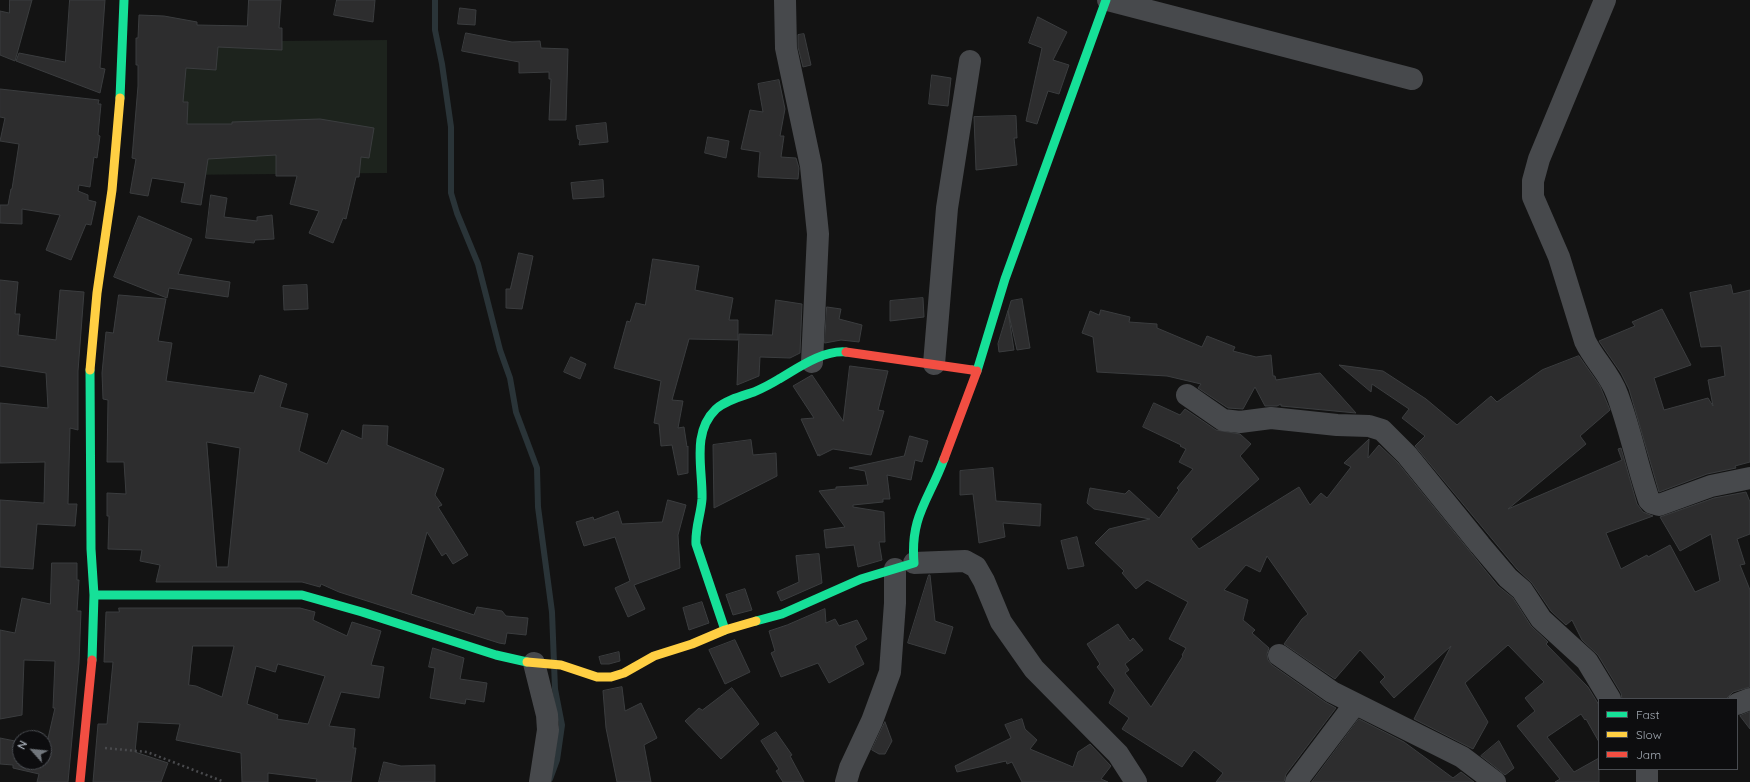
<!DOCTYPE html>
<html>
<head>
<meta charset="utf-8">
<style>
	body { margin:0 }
	#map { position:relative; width:1750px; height:782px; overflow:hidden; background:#131313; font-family:Quicksand,sans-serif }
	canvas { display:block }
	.legend { position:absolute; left:1598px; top:698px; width:140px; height:72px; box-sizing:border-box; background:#0d0d0f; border:1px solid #494c51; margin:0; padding:5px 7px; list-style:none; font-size:12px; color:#a4abb4 }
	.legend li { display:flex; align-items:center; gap:8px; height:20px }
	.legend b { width:20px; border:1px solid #494c51 }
	.north { position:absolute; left:12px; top:730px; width:40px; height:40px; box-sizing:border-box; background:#0d0d0f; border:1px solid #494c51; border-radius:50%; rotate:297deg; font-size:11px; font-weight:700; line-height:16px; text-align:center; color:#a4abb4 }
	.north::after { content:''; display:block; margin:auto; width:14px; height:18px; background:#71767c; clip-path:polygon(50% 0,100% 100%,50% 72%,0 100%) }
</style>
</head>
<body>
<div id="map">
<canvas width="1750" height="782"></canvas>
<ul class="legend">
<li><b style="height:5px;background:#16e098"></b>Fast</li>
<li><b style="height:5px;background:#ffcf43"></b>Slow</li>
<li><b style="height:5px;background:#f24e42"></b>Jam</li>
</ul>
<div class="north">N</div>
</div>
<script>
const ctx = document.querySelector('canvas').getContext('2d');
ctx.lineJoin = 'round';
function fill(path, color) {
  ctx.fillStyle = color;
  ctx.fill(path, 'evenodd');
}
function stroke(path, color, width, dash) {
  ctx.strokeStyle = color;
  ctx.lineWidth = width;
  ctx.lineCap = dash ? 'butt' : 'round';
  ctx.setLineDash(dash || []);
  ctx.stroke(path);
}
fill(new Path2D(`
	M387,40V173L174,175V42Z`), '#1d231d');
stroke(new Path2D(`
	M435,0V30L442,64L451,127V193L457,213L478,264L500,350L510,378L516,412L537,468L538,507L552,612L555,689L562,725L557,760L550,779`), '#2a3438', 6);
const building = new Path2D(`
	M10,0H32L15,61L0,55V11L9,13Z
	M70,0H105L100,68L105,69L100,93L16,61L19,53L65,62Z
	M249,0H281L279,28H282V50L218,47L216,70L186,68L183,102H188L187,124H232V122L320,119L374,128L369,158L361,157L359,177H356L346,219L343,218L333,243L309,233L319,211L290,204L297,176H276V155L208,159L201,205L181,202L185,183L152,178L148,196L130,193L136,159L132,158L138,86V65H136V38H138L139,15L164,16L197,22V25L247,26Z
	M337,0H375L373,22L334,15Z
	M460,8L476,10L475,25L458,24Z
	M1038,17L1067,32L1053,60L1069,65L1059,94L1048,91L1037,124L1026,121L1042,48L1029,43Z
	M466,33L512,42L540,41L541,48L568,49L566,120H549L551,79H549V72L519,73V62L462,51Z
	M804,34L811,65L803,67L798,47V35Z
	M932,75L951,78L948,106L929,104Z
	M779,80L785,109L780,136H784L781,157L796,158L799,168L798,179L758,177L760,152L741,149L750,110L763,112L758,84Z
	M0,89L99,100L98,104H101L98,135L100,136L97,158L94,157L90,187L79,185L78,191L88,195V200L96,202L91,225L86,224L71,260L46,250L60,215L22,209V224L0,223V205H8L11,189H12L19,144L0,141L5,118L0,117Z
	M1016,116L1017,138H1014L1017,165L976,170L974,117Z
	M606,123L608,142L579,145L580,140L578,139L576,126Z
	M708,137L729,141L726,158L705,153Z
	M603,180L604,197L573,199L571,183Z
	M211,195L227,198L224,217L257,221V217L272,215L274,239L255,240L254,243L206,238Z
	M139,216L192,239L178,274L230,282L228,297L169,288L167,298L114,277Z
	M519,253L533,256L522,309L506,308V289H510Z
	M653,259L699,266L695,290L733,298L729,320H738V340L689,339L672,400L683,401L678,428L684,427L687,447L688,446V473L678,475L672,445L661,446L659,424L654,423L661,381L614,368L627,321L630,322L636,303L645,305Z
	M0,280L18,282L15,314H20L18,335L56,340L60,290L84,292L78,371V430L70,428L68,504H77L75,526L37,524L33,569L0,567V500L44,503L45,462L0,463V403L48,408L46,373L0,366Z
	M307,285L308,309L284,310L283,286Z
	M1731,285L1733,294L1750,290V462L1735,466L1736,468L1707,474L1659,492L1629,389L1621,373L1599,341L1635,326L1632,322L1662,309L1691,365L1654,378L1664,410L1708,398L1713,406L1708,380L1725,376L1721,346L1701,347L1690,293Z
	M119,295L166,299L158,341L172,343L166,381L254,393L260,375L287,384L280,407L308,414L299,451L327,464L342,430L362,439L363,425L388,426L387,445L444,469L435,495L442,505L438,507L468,555L453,564L446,553L442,556L427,532L411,594L474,615L477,607L502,611L506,616L528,618L526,635L507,633L505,644L499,643L339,592L321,584L320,587L302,582H156L160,565L140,561L142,550L108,549L109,516H107V493L126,494L124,462H107L108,400L103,399L102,373L106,332L113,333ZM207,442L240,448L228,567H217Z
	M923,298L924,317L890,321V301Z
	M1022,299L1030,348L1017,350L1008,311L1011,301Z
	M776,300L802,304L800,353L790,358L760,357L759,376L737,385L739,334L772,335Z
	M827,307L841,309L839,319L862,325L859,342L841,340L825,343Z
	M1101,310L1130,317L1129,322L1157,324V328L1202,347L1207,336L1235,347L1233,351L1256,357L1271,355L1273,376H1275L1276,380L1320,373L1356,413L1281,406V404L1277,406H1265L1255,387L1243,409L1228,408L1198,388L1201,384L1167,376L1097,372L1093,337L1082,333L1090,311L1099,315Z
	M1008,311L1014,350L999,352L998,344Z
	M1579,356L1600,386L1610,410L1580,436L1586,444L1508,509L1622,460L1618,449L1621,448L1637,504L1643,512L1653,516L1606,533L1621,569L1647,555L1648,557L1670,545L1695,592L1720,581L1711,534L1680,551L1660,517L1714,498L1746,492L1750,502V534L1737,539L1745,564L1740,565L1750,590V687L1733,692L1726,699H1622L1621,693L1598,655L1582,640L1572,620L1566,625L1551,611L1532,583L1517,569L1415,446L1425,436L1402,418L1409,409L1372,384L1371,392L1339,365L1383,371L1426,399L1457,425L1491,396L1497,402L1542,370Z
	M571,357L586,364L580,379L564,372Z
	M850,366L888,371L878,410L884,411L871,455L833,449L819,456V454L818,456L801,419L814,418L793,386L812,375L843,421Z
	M1154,403L1180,415L1185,409L1216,430L1240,434L1251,444L1240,456L1259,479L1191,539L1199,549L1299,487L1310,505L1321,493L1327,498L1351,467L1344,463L1369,439L1368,458L1379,445L1398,463L1498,586L1513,598L1531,626L1548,642L1546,644L1588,687L1599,705V742L1586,719L1585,720L1581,714L1547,737L1574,772L1599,758V782H1555L1560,779L1517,726L1535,711L1525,698L1544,682L1508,645L1465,683L1488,722L1473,749L1414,719L1451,646L1394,698L1380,682L1385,677L1360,650L1335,679L1284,644L1302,619L1308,614L1267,556L1260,572L1246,565L1224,590L1248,600L1243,620L1255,630L1252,633L1269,648L1267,654L1268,660L1272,665L1325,702L1336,708L1286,774L1284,782H1216L1223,773L1194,750L1182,767L1122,729L1129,718L1109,703L1115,690L1097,667L1100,664L1087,644L1118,624L1130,641L1133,638L1143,650L1125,664L1129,670L1125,673L1151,707L1183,656L1182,655L1186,648L1169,639L1188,602L1147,580L1136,589L1122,573L1124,571L1095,543L1109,529L1150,519L1094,509L1087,503L1090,488L1125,494L1129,490L1159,518L1179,490L1177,488L1193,469L1179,462L1186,449L1180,446L1181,445L1143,427Z
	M910,436L928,441L922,462L915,460L911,480L887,475L890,499H883V502L853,505V507L884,512L885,542H879L882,560L858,567L854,545L826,548L824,530L845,527L819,491L836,489V487L868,485L865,471L849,468L904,456Z
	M751,440L753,455L776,453L777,476L714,508L713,445Z
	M993,468L996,501L1041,504L1040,526L1003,523L1005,537L979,543L973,494L960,495V471Z
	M668,500L686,505L678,535L680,568L634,585L645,609L628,617L615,588L630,581L615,537L584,546L576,522L593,517L594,520L618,511L622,524L662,522Z
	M1077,537L1084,566L1068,569L1061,541Z
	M819,554L822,583L781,601L777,592L799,582L796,556Z
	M52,563H77V580H79L77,611H81L79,663L68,782H37L39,774L13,768V765L0,764V738L20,742V762H44V747H46L55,708H53L55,661L24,660L22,715L0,719V630L15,633L22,598L50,604Z
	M929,575H930L935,621L953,627L945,654L908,643Z
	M745,589L752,610L733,615L726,595Z
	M702,602L709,623L689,630L683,608Z
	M119,608H300L315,612L313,620L347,636L352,622L381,631L371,665L384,667L379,698L341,692L329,726L355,729L353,748H356L351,782H316L317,779L268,773V782H242L241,753L176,740L180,724L138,722L135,752L168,763L161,782H93L98,724H107L113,662H104L106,612H119ZM193,646H234L222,697L196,686L189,685ZM278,664L325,676L308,724L277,719L278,715L247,704L256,666L275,672Z
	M825,609L826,623L835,619L839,626L857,620L867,639L855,646L864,664L829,683L818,663L781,677L771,653L775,651L769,631L787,625Z
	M735,640L750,672L725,684L709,650Z
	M433,648L464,658L460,679L487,683L484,702L466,699L465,704L430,698L435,668L429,667Z
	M619,652L620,661L609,664H601L599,657Z
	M622,687L625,711L641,703L657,738L644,745L651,782H617L606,728L603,691Z
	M732,688L759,724L721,759L685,721L699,708L702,710Z
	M1750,712V729L1740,716Z
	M1022,719L1025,729L1037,740L1030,749L1073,767L1078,752L1090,744L1111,766L1101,779L1108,782H1022L1012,762L1007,764L1006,761L957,772L955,766L1011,738L1005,725Z
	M1359,719L1404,742L1453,778L1461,772L1474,782H1312Z
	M885,722L892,741L885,754H879L872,750Z
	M776,732L792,755L790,756L804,782H783L776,771L779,769L761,741Z
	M1499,741L1514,768L1505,775L1481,756Z
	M384,762L401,766L435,765V782H379Z`);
fill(building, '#2d2d2e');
stroke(building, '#3b3d3f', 1);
stroke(new Path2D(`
	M105,748L147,752L222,781`), '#494a4d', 2.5, [2, 3]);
stroke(new Path2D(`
	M785,0L786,48L811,166L818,234L812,362
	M1108,0L1412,79
	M1605,0L1539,159L1533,181V197L1559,257L1585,341C1594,360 1610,374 1617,394C1630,428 1637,465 1649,500L1652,503L1659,505L1711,486L1750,478
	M934,364L947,208L970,61
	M1187,395L1223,420L1240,422L1271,418L1337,425L1369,426L1382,430L1407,455L1480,545L1508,578L1522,590L1541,619L1587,661L1610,699
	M914,563L965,561L976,567L984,581L1001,622L1034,669L1118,754L1136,782
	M1279,655L1332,692L1462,757L1495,782
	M534,663L547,715L548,730L540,782
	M1737,704L1750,699
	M846,782L850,768L872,721L890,672L895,603V569
	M1296,782L1355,704
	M1647,782V769`), '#47494c', 22);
stroke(new Path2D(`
	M120,98L124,0
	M90,370L91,549L94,595L92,660
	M972,370L977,371L1005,279L1106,0
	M94,595H302L362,612L496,655L527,662
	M756,621L782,614L861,579L914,563C910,516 929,500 944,459
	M725,630L696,544C695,528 701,514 702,499C703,469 691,433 716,409C726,400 742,396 754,392C763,388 771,384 779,379C798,368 823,350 846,352`), '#16e098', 9);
stroke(new Path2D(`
	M90,370L97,293L112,190L120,98
	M527,662L561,665L597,677H611L624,673L654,656L692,644L725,630L756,621`), '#ffcf43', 9);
stroke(new Path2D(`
	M846,352L972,370
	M944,459L977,371
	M80,782L92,660`), '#f24e42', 9);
</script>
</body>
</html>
